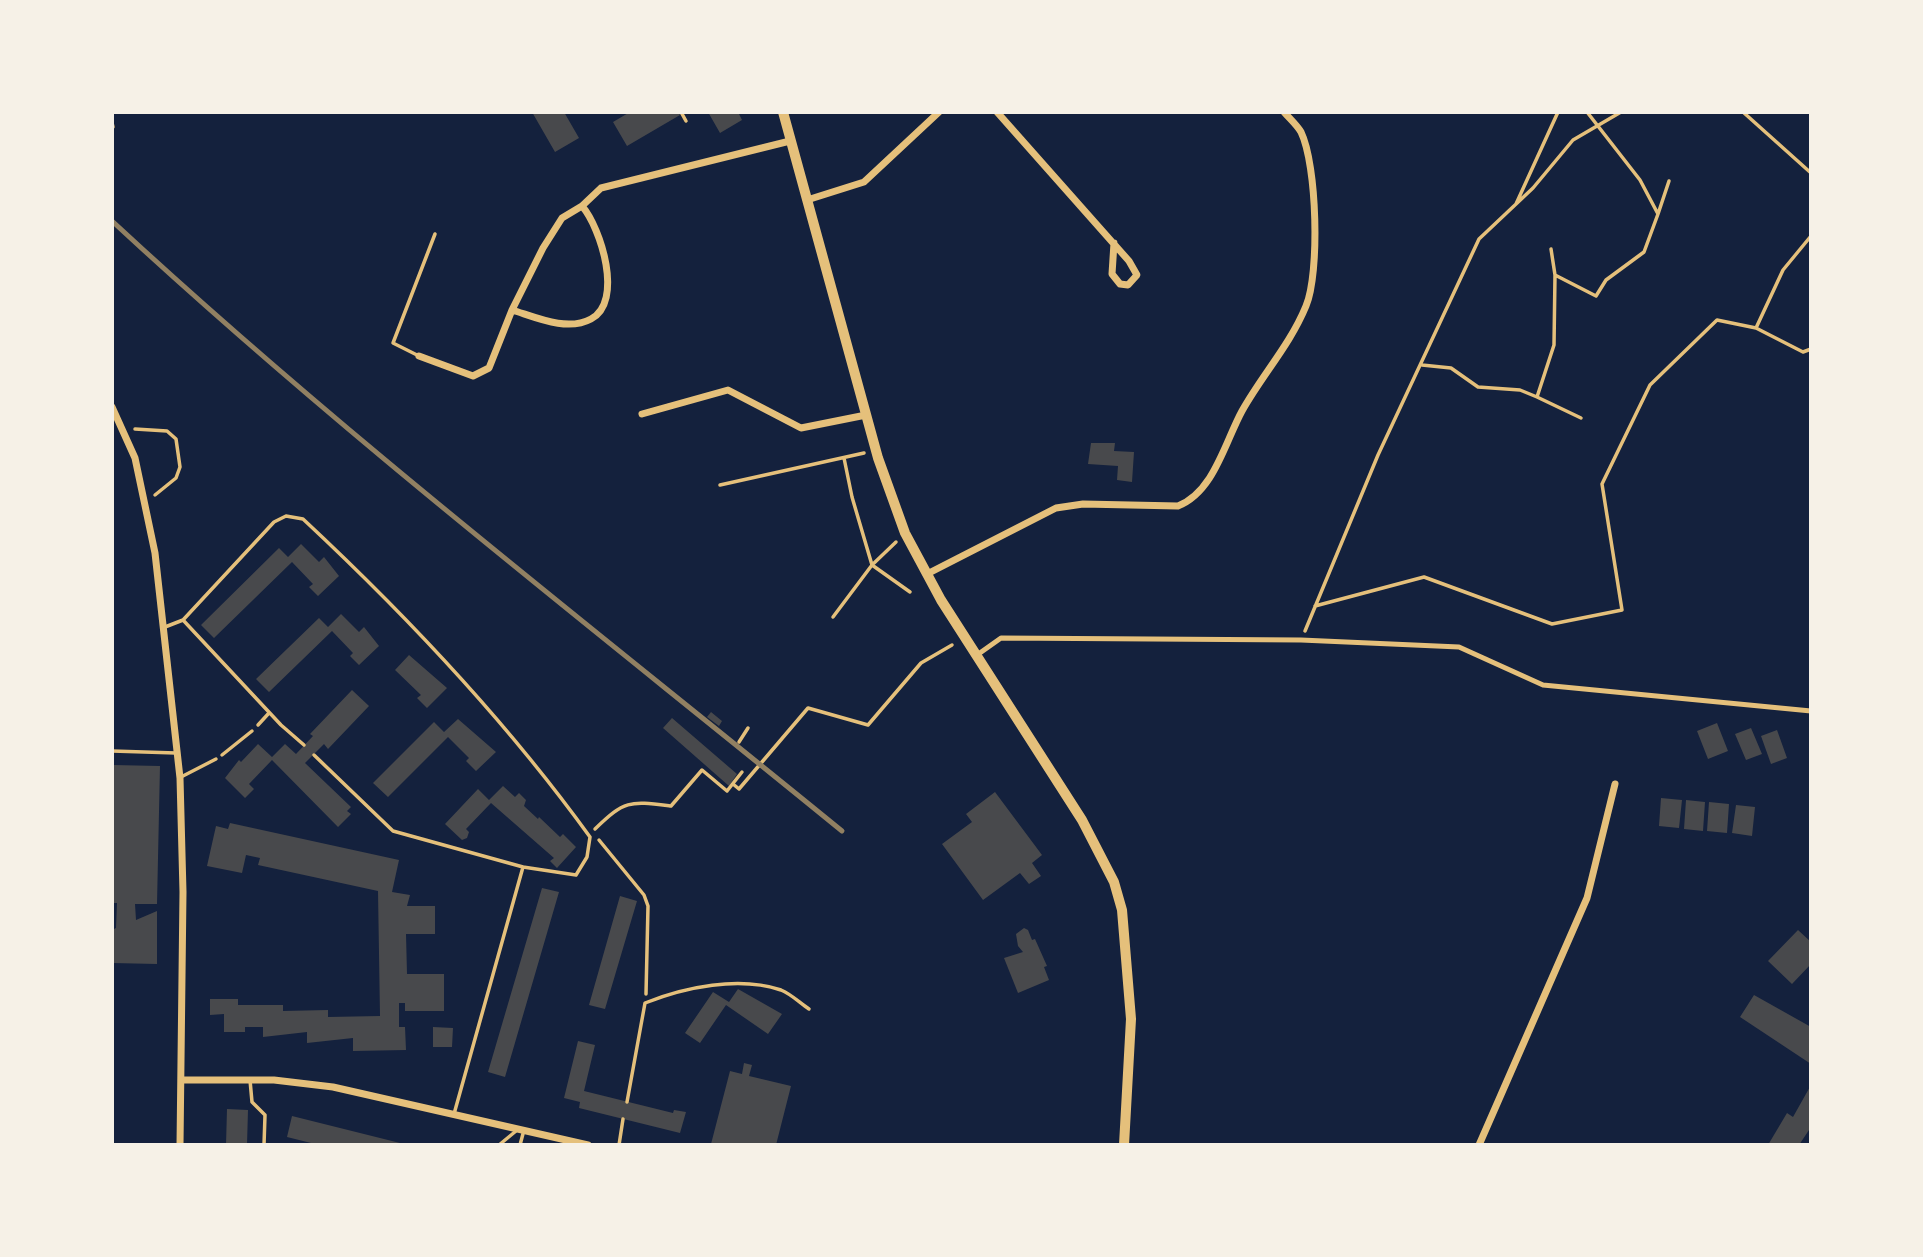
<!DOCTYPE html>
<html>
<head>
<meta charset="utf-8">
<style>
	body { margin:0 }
	#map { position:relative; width:1923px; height:1257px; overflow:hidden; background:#14213d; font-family:"Work Sans",sans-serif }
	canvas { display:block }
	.frame { position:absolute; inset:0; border:114px solid #f6f1e7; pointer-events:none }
</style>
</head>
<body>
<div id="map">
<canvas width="1923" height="1257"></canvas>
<div class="frame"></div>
</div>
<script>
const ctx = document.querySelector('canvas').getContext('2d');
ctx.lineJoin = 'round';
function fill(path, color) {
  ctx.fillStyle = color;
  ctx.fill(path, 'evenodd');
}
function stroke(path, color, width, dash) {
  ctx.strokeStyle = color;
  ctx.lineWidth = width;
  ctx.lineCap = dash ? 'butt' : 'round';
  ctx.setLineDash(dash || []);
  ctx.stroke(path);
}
fill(new Path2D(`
	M532,112H564L579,138L555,152Z
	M630,112H678L680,115L627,146L613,122Z
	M708,112H738L742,120L720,133Z
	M1091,443H1115L1114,451L1134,452L1132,482L1117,480L1118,466L1088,464Z
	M301,544L319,562L324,557L339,576L318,596L309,587L313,584L292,562L214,638L201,625L279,548L288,557Z
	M341,614L359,632L364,627L379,646L359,665L350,656L353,653L332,631L269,692L256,679L319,618L328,627Z
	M409,655L447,688L427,708L417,698L421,695L395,670Z
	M352,690L369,706L328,749L324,744L305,763L351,807L347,811L351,814L338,827L272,760L249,784L254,789L245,798L225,778L239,760L241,762L258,744L272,757L285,744L296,754L313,736L310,734Z
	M711,712L722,721L719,726L707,717Z
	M672,718L737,774L729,786L663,728Z
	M458,719L496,752L476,771L466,761L469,758L448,737L388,797L373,783L434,722L444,732Z
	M1717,723L1728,751L1708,759L1697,731Z
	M1751,728L1762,754L1746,760L1735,734Z
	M1777,730L1787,758L1771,764L1761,736Z
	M113,765L160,766L157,904H135L136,920L157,911V964L112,963V930L116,928L117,903H112Z
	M503,786L515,797L519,793L526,800L524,806L538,819L539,817L560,837L563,834L576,847L557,868L550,861L554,858L491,803L466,829L469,832L467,838L462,840L445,824L478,789L489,800Z
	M995,792L1042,855L1032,863L1041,876L1029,884L1020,873L983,900L942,844L972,822L966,814Z
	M1661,798L1682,800L1679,828L1659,826Z
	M1686,800L1705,802L1703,831L1684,829Z
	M1709,802L1729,804L1727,833L1707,831Z
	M1736,805L1755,807L1752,836L1732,833Z
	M230,823L399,860L392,892L410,895L407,906H435V934H406L407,974H444V1011H405V1003H399V1027H405L406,1050L353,1051V1038L307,1043V1032L263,1037V1027H245V1032H224V1014L210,1015V999H238V1005H283V1011L328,1010V1017L380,1016L378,891L258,865L260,858L246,855L242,873L207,866L216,826L228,829Z
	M542,888L559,892L505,1077L488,1072Z
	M620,896L637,901L605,1009L589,1005Z
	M1024,928L1028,930L1032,940L1035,939L1047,966L1044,967L1049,980L1018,993L1004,958L1023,952L1018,946L1016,934Z
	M1798,930L1811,942V964L1792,984L1768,961Z
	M738,989L782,1014L768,1034L726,1005L700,1043L685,1033L713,992L729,1002Z
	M1754,995L1811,1027V1064L1740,1017Z
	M433,1027L453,1028L452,1047H433Z
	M578,1041L595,1045L584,1091L673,1113L674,1110L686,1112L680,1133L579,1108L580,1102L564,1098Z
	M744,1063L752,1065L749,1076L791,1086L776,1145L711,1144L730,1071L742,1074Z
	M1811,1085V1127L1799,1145H1768L1787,1113L1793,1117Z
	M227,1109L248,1110L247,1145H226Z
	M292,1116L404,1144V1145H319L287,1137Z`), '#48494c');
stroke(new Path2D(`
	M681,112L686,121
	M1743,112L1811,173
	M112,123L113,127
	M1516,204L1558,112
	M1658,214L1669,181
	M1551,249L1555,275
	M1756,328L1783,270L1811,236
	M1422,365L1451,368L1478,387L1520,390L1537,397
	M1581,418L1537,397L1554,345L1555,275L1596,296L1606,280L1644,252L1658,214L1640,180L1587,112
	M135,429L167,431L176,439L180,467L176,478L155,495
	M844,458L852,497L872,565L910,592
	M720,485L864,453
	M1315,606L1424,577L1552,624L1622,610L1602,484L1650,385L1717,320L1756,328L1803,352L1811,349
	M833,617L872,565L896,542
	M1305,631L1378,455L1479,239L1533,188L1573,140L1621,112
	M739,742L748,728
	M222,755L252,731
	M733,784L739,789L808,708L868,725L921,663L952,645
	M595,829C625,800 629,801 671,806L702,770L727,791L742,772
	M599,840L644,895L648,906L646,994`), '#e5c07b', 3.5);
stroke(new Path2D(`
	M417,355L393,343L435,234
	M183,620L281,725L304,745
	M165,627L183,620L274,522L286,516L303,519C407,616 507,722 590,837L587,857L576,875L523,867L393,831L314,755
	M258,725L269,713
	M112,751L176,753
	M181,777L216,759
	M250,1080L252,1102L265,1115L264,1145
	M627,1102L645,1003C685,987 739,976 781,990C791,994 800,1003 809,1009
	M454,1114L523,867
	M499,1145L516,1131
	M520,1145L524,1130
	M619,1145L623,1119`), '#e5c07b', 3.5);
stroke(new Path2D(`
	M977,655L1001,638L1301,640L1459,647L1543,685L1811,711`), '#e5c07b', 5);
stroke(new Path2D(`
	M997,112L1129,261L1137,275L1128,285L1120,284L1112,274L1114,243
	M807,200L864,182L939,112
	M512,310C535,317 567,332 591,319C624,302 601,228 582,206
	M419,356L473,376L489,368L512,310L543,248L562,218L582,206L601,188L790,141
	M112,407L135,458L155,553L180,778L183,892L180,1145
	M642,414L728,390L801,428L866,415
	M927,574L1056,508L1083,504L1178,506C1214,492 1225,442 1242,411C1262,375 1290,345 1306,306C1320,273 1317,165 1301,132C1297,125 1289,118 1284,112
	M182,1080H274L333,1087L588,1145
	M1479,1145L1587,898L1615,784`), '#e5c07b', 7);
stroke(new Path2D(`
	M783,112L878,458L905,533L941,600L1082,820L1114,882L1122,910L1131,1019L1124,1145`), '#e5c07b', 10);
stroke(new Path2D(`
	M112,221C345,437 597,631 842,831`), '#918062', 5);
</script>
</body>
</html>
